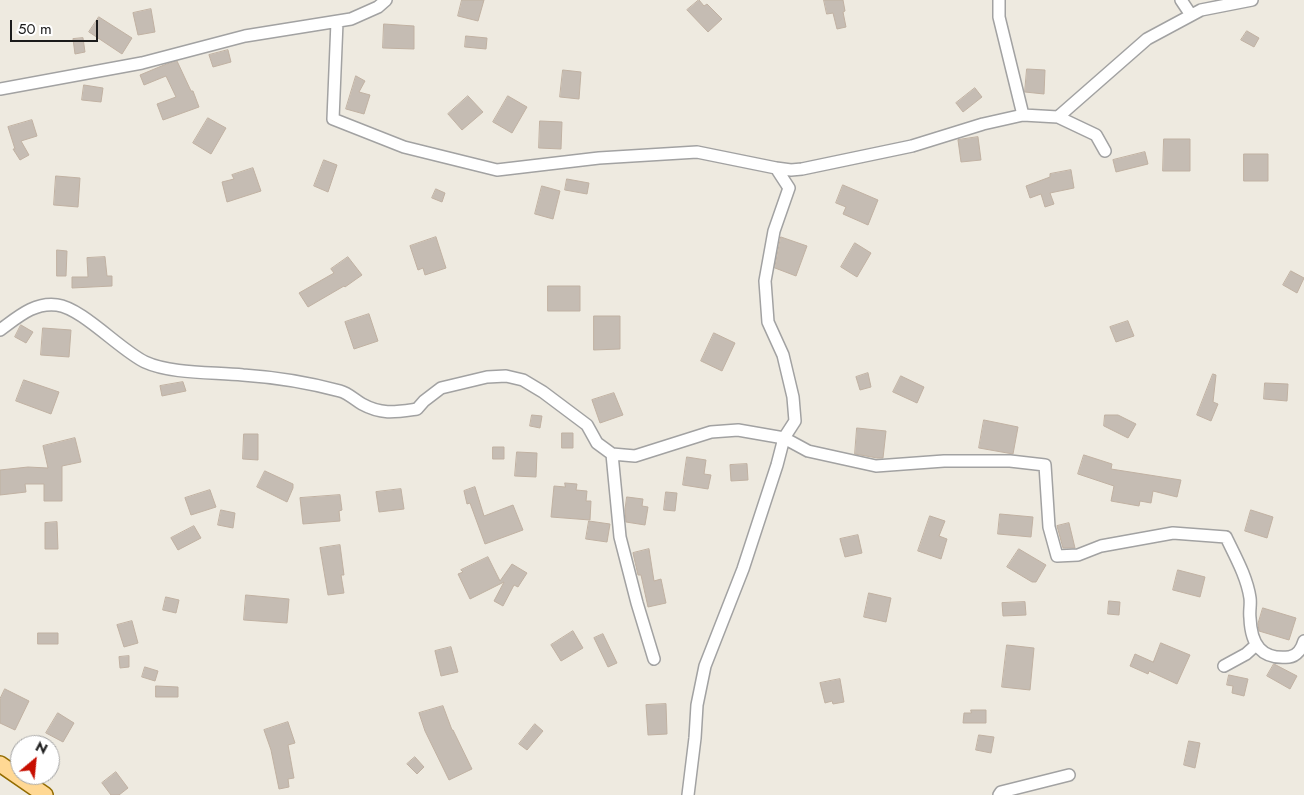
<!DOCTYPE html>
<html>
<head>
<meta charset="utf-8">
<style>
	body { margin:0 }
	#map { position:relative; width:1304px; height:795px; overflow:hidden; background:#eeeae0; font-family:Jost,sans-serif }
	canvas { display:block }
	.north { position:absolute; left:10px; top:735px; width:50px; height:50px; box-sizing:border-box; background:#fff; border:1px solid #a4a4a4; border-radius:50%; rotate:28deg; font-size:14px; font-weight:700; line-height:20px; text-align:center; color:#1b1b1b }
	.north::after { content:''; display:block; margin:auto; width:18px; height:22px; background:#c70e00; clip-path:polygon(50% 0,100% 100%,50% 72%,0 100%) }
	.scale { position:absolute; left:10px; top:20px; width:88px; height:22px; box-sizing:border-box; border:2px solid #1b1b1b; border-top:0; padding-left:6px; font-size:15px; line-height:18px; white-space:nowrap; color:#1b1b1b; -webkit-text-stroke:4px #fff; paint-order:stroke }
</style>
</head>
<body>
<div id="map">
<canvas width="1304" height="795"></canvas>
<div class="north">N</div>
<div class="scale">50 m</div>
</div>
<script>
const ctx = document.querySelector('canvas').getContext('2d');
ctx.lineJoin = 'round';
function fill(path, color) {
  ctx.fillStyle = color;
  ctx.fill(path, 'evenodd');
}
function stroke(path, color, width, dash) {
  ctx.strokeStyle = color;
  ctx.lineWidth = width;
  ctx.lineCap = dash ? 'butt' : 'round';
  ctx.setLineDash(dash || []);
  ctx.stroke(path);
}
const building = new Path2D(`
	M462,0H484L478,21L458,16Z
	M699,0L704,6L707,4L722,19L708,32L687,10Z
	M824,0H843L845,11L843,12L846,27L837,29L833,13L827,14Z
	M151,9L155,32L138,35L133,13Z
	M99,17L132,38L122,54L89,32Z
	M384,24L414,26V49L383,48Z
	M1247,31L1259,38L1254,47L1241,40Z
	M466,36L487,38L486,49L465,47Z
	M83,38L85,52L75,54L73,39Z
	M228,50L231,62L213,67L209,55Z
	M177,61L191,91H193L199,107L163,120L157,104L176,97L166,76L144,85L140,75L164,65Z
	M1027,69L1045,70L1044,94L1025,92Z
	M563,70L581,72L579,99L560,97Z
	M356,76L365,81L359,92L370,95L364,114L346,109Z
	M84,85L103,88L101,102L82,100Z
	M975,88L982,97L963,112L956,103Z
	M468,96L483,112L462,130L448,114Z
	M508,96L527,107L512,133L493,122Z
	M208,118L226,128L211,154L193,143Z
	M32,120L37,136L21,141L29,155L20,160L13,149H15L8,127Z
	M540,121L562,122L561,149L539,148Z
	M978,137L981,160L961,162L958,140Z
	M1164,139H1190V171H1163Z
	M1145,152L1148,164L1116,172L1113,160Z
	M1244,154H1268V181H1244Z
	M324,160L337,165L328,192L314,186Z
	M253,168L261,191L227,202L222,182L234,179L232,175Z
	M1071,170L1074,188L1050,193L1054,204L1045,207L1041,194L1030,198L1026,186L1050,177V174Z
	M56,176L80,178L78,207L54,205Z
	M567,179L589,183L587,194L565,190Z
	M843,185L878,200L868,225L843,214L846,207L836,203Z
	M542,186L560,191L553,219L535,214Z
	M436,189L445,193L442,202L432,198Z
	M436,237L446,268L425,275L423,268L418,270L410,246Z
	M781,237L807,246L796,276L775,268Z
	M855,243L871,253L857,277L841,267Z
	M57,250L67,251L66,276H57Z
	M105,257L107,276H112V286L72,288V277H88L87,258Z
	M348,257L362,275L345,287L344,286L308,307L299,293L334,273L331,269Z
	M1291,271L1304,278L1297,293L1283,285Z
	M548,286H580V311H548Z
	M369,314L378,341L354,349L345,322Z
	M594,316H620V349L594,350Z
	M1128,321L1134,336L1116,342L1110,327Z
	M21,325L33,332L26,343L15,337Z
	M43,328L71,330L69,357L41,355Z
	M714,333L735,343L722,371L701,361Z
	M868,373L871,387L860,390L856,377Z
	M1213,374L1216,375L1213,402L1218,404L1211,421L1197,415Z
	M901,376L924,387L917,403L893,392Z
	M24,380L59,392L51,414L16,401Z
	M183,382L186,391L162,396L160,386Z
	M1265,383L1288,384L1287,401L1264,399Z
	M614,393L623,415L600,423L592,400Z
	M532,415L542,416L540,428L530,426Z
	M1105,415H1118L1136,424L1128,438L1104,426Z
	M984,420L1018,427L1013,454L979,448Z
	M857,428L886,431L883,458H877L855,454Z
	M562,433H573V448H562Z
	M244,434H258V460L243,459Z
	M75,438L81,462L62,466V501H44V484H25L26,492L0,495V470L28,467L48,468L43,446Z
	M493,447H504V459H493Z
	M517,452L537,453L536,477L515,476Z
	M1084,455L1112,464L1111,469L1181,480L1177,497L1153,491L1151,503L1140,501L1139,506L1111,501L1114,486L1078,474Z
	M687,457L706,460L704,474L711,475L708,489L683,485Z
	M747,464L748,480L731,481L730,465Z
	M265,471L293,484V488L287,502L257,487Z
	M565,483L577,484L576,490L587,491L586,501H591L590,520L551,517L554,486L565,487Z
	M475,487L484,516L513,505L523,530L485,544L470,503L467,504L464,491Z
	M401,489L404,509L379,512L376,492Z
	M210,490L216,507L191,515L185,498Z
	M666,492L677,493L675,511L664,510Z
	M340,495L342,510L339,511L340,521L303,524L300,498Z
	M627,497L643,499L642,506L648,507L645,525L626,522L625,510Z
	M221,510L235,513L233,528L218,525Z
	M1251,510L1273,517L1267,538L1245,531Z
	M1000,514L1033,517L1031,537L998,534Z
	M930,516L945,521L939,536L947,539L941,559L918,551Z
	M589,521L610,524L607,542L586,539Z
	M57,522L58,549H45V523Z
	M1069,523L1075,548H1063L1057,526Z
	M194,526L201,538L178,550L171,538Z
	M858,535L862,553L845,557L840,539Z
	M340,545L344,575H341L344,593L328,595L320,548Z
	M649,549L654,581L661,579L666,603L648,607L641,575H638L633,553Z
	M1019,549L1046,565L1036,582H1032L1007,567Z
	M488,557L500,581L512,564L527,573L518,587L514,585L503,606L494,601L504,582L470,599L458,574L463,572L461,570Z
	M1178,570L1205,577L1200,597L1173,590Z
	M869,593L891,598L886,622L864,617Z
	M246,595L289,599L287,623L244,620Z
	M166,597L179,600L176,613L163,610Z
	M1109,601L1120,602L1119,615L1108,614Z
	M1025,602L1026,615L1003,616L1002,603Z
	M1263,608L1296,618L1289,640L1259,631L1258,624Z
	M132,621L138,643L124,647L117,625Z
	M573,631L583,648L561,661L551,645Z
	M38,633H58V644H38Z
	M603,634L617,663L608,667L594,638Z
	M1161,643L1190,655L1177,684L1149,671L1148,674L1130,666L1135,654L1153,662Z
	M1007,645L1034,648L1030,690L1002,687Z
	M451,647L458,672L441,676L435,651Z
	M129,656V667L120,668L119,657Z
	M1274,664L1297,676L1290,689L1267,676Z
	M145,667L158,671L155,681L142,677Z
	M1229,675L1248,679L1244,696L1232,693L1233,686L1227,685Z
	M840,679L844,702L833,704L832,701L825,703L820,683Z
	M156,686L178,687V697H156Z
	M5,689L29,701L15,730L0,723V699Z
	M666,704L667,734L648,735L646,705Z
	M443,706L452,730H453L472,769L449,780L425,731L419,713Z
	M971,710H986V723H963L964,713H971Z
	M58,713L74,723L63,742L46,733Z
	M288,722L295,743L288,745L294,778L288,779L289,787L279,789L271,750L264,730Z
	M535,724L543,731L527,750L519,744Z
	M979,735L994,737L991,753L976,750Z
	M1189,741L1200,743L1195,768L1184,765Z
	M415,757L424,767L417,774L407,764Z
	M116,772L128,788L119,795H111L102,783Z`);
fill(building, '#c5bcb3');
stroke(building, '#c0b1a2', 1);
const minor = new Path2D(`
	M999,0V17L1023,115
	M1181,0L1191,15
	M337,22L333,119L404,147L497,170L599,158L697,152L776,168
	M0,89L142,63L245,36L351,19L378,7L386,0
	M1058,117L1147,39L1201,10L1252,0
	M0,330C18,317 34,302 57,305C82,308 120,350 145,362C171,374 214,372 243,375C273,377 310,383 340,391C348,393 355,400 362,404C382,415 396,412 417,409L424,401L441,388L487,377L506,376L523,380L543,392L587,425L597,443L612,454L635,456L711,432L738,430L784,438L808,451L876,466L944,461H1010L1045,465L1049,527L1057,556L1078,555L1101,546L1173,533L1226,537C1235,556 1247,577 1250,598C1251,605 1249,611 1250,618C1251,644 1261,660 1289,657C1297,656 1302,648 1304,641
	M612,454L620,537L637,603L654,659
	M1224,666L1246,654L1256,645
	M688,795L695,738L697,705L705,666L743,569L777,465L784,438L795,421L793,397L783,355L768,322L765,281L774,231L789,188L776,168L791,170L802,169L912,146L983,124L1023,115L1058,117L1096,135L1105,151
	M999,795L1001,792L1069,775`);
const major = new Path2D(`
	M0,764L45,795`);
stroke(minor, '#a2a2a2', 14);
stroke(major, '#936c00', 18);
stroke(minor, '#fff', 11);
stroke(major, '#ffd894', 15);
</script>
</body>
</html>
